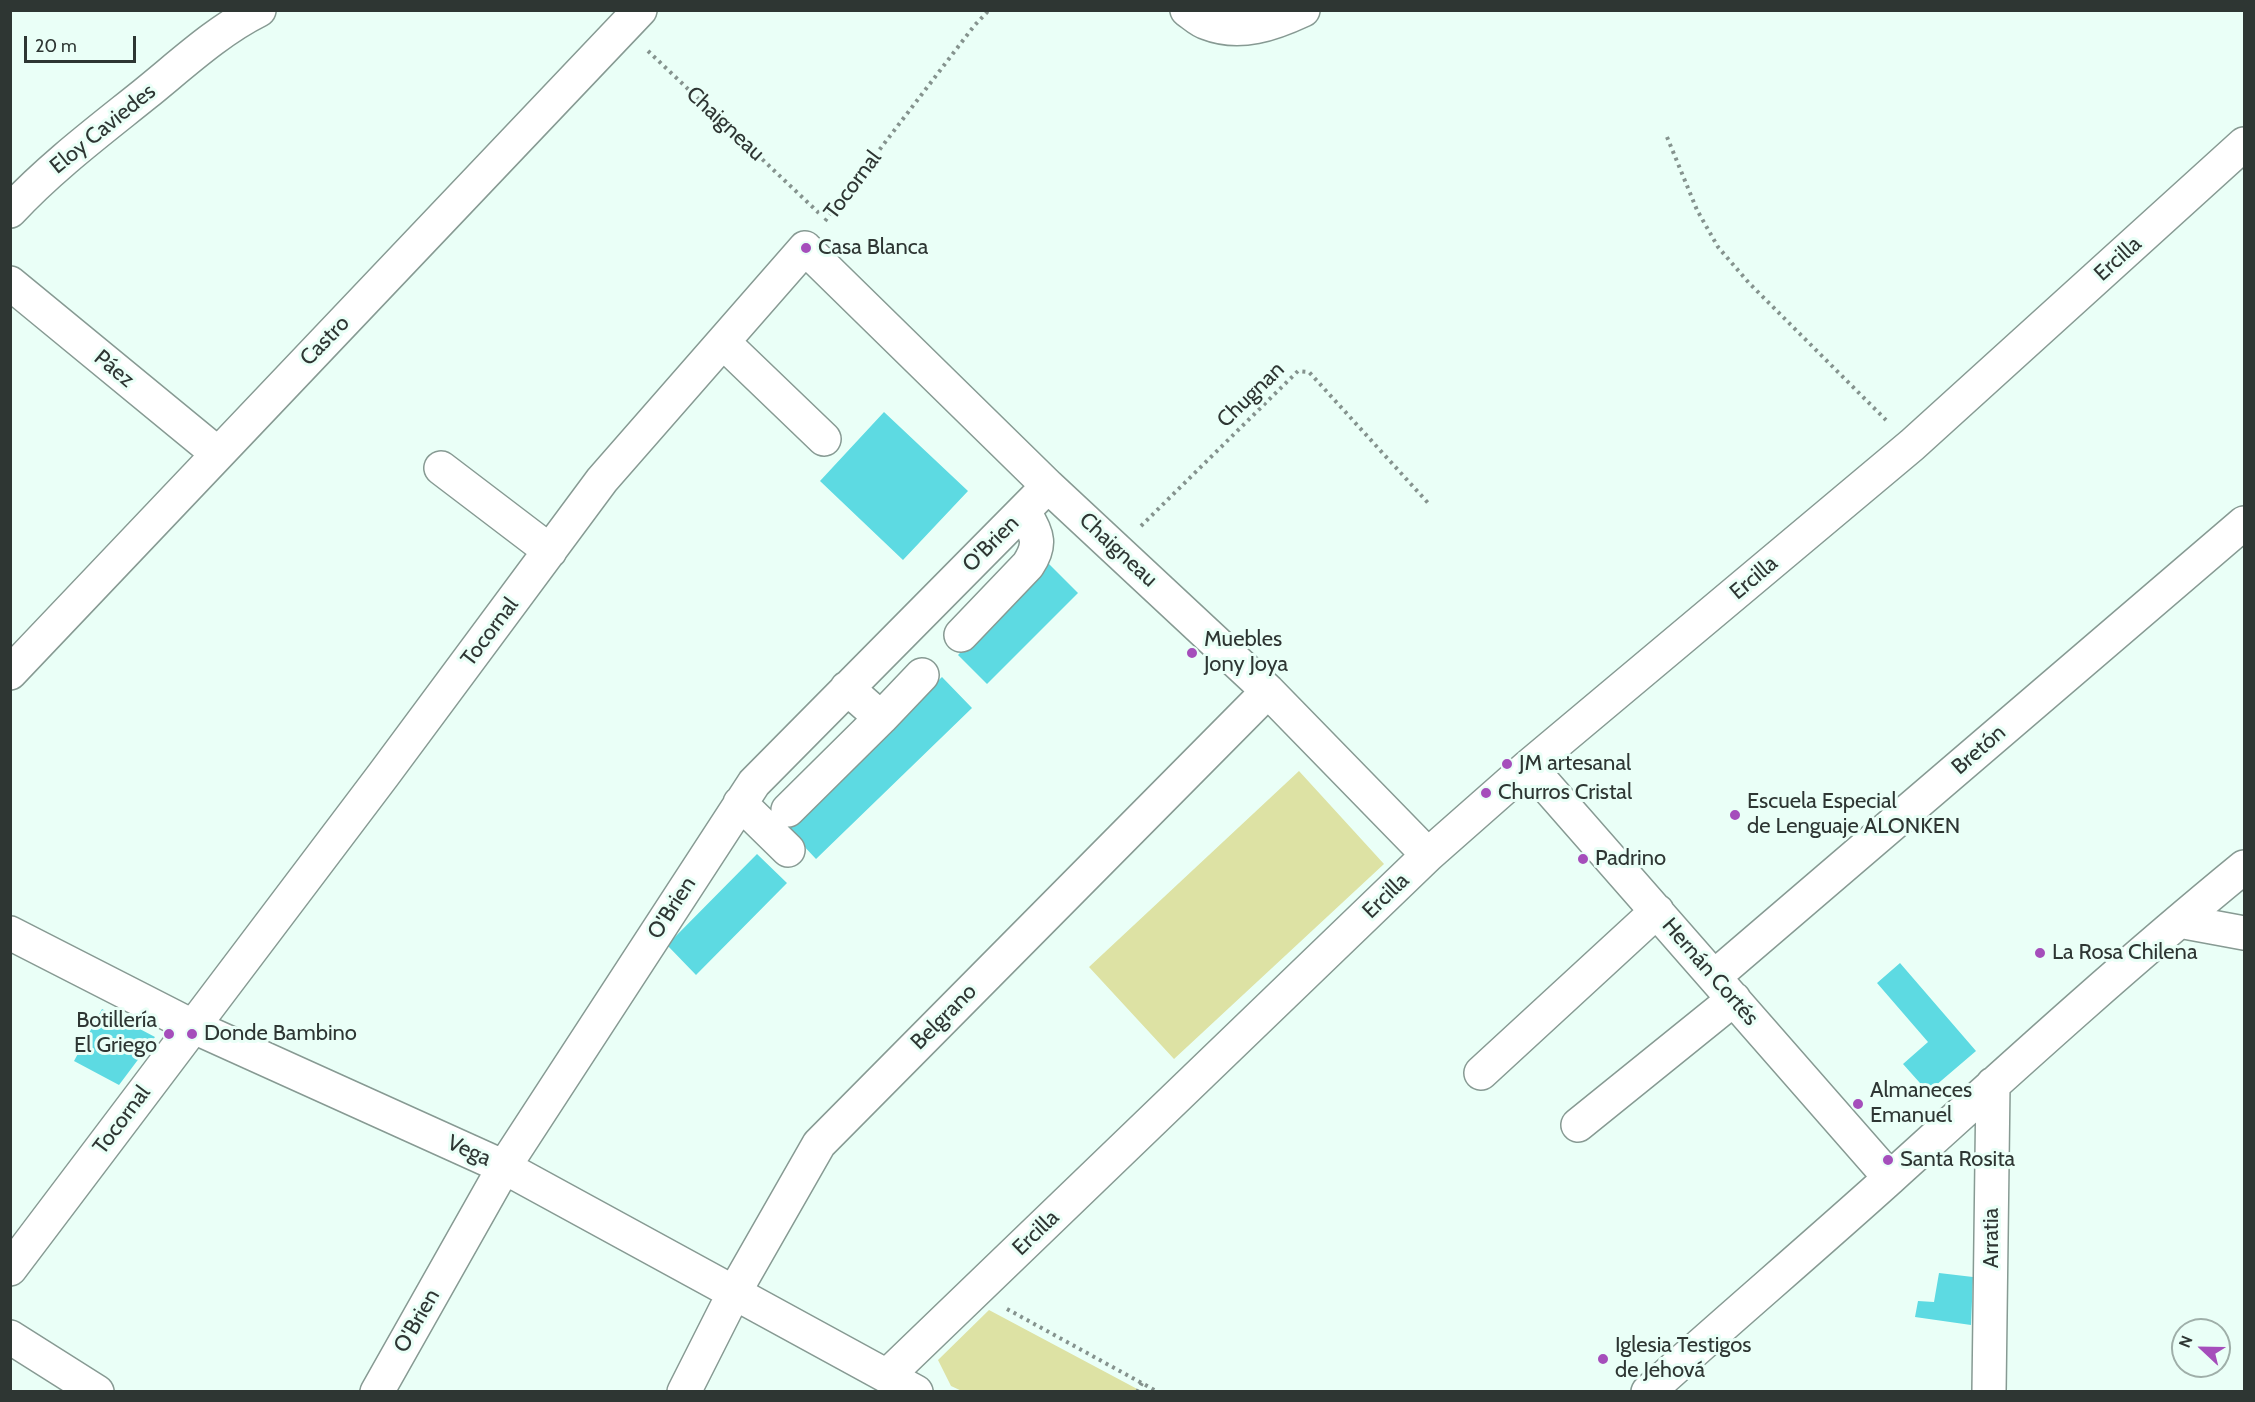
<!DOCTYPE html>
<html>
<head>
<meta charset="utf-8">
<style>
	body { margin:0 }
	#map { position:relative; width:2255px; height:1402px; overflow:hidden; background:#eafff7; font-family:Cabin,sans-serif }
	canvas { display:block }
	.frame { position:absolute; inset:0; border:12px solid #2e3633; pointer-events:none }
	.north { position:absolute; left:2171px; top:1318px; width:60px; height:60px; box-sizing:border-box; background:#eafff7; border:2px solid #9fafa9; border-radius:50%; rotate:292deg; font-size:16px; font-weight:700; line-height:24px; text-align:center; color:#2e3633 }
	.north::after { content:''; display:block; margin:auto; width:21px; height:27px; background:#a54ebb; clip-path:polygon(50% 0,100% 100%,50% 72%,0 100%) }
	.scale { position:absolute; left:24px; top:36px; width:112px; height:27px; box-sizing:border-box; border:3px solid #2e3633; border-top:0; padding-left:8px; font-size:18px; line-height:21px; white-space:nowrap; color:#2e3633; -webkit-text-stroke:4px #eafff7; paint-order:stroke }
</style>
</head>
<body>
<div id="map">
<canvas width="2255" height="1402"></canvas>
<div class="frame"></div>
<div class="north">N</div>
<div class="scale">20 m</div>
</div>
<script>
const ctx = document.querySelector('canvas').getContext('2d');
ctx.lineJoin = 'round';
function fill(path, color) {
  ctx.fillStyle = color;
  ctx.fill(path, 'evenodd');
}
function stroke(path, color, width, dash) {
  ctx.strokeStyle = color;
  ctx.lineWidth = width;
  ctx.lineCap = dash ? 'butt' : 'round';
  ctx.setLineDash(dash || []);
  ctx.stroke(path);
}
function label(font, color, halo, rows, align = 'center') {
  ctx.font = font + ' Cabin,sans-serif';
  ctx.lineWidth = 6;
  ctx.setLineDash([]);
  ctx.textBaseline = 'middle';
  ctx.strokeStyle = halo;
  ctx.fillStyle = color;
  for (const [text, x, y, turn = 0] of rows) {
    ctx.save();
    ctx.translate(x, y);
    ctx.rotate((+turn || 0) * Math.PI / 180);
    ctx.textAlign = isNaN(turn) ? turn : align;
    if (halo) ctx.strokeText(text, 0, 0);
    ctx.fillText(text, 0, 0);
    ctx.restore();
  }
}
fill(new Path2D(`
	M1299,771L1384,864L1174,1059L1089,967Z
	M989,1310L1141,1391L964,1392L951,1386L938,1360Z`), '#dde2a4');
fill(new Path2D(`
	M884,412L968,491L903,560L820,481Z
	M1048,563L1078,593L987,684L958,655Z
	M942,677L972,708L816,859L785,826Z
	M757,854L787,883L696,975L667,945Z
	M1900,963L1976,1051L1928,1092L1903,1064L1928,1042L1877,983Z
	M102,1009L155,1037L119,1085L74,1061Z
	M1939,1273L1973,1277L1971,1325L1915,1317L1918,1301L1934,1302Z`), '#5ddae2');
const minor = new Path2D(`
	M1187,10C1194,15 1200,21 1207,23C1240,36 1273,24 1303,10
	M10,211C51,167 99,131 145,94C181,65 217,31 259,10
	M10,283L218,454
	M723,342L824,439
	M441,468L550,551
	M961,635L1028,565C1043,542 1036,534 1024,511
	M10,673L640,10
	M881,718L922,675
	M1529,766L1890,1178
	M740,803L788,850
	M788,810L881,718L847,688
	M2179,921L2244,933
	M10,933L192,1026L504,1167L916,1392
	M1714,977L2244,523
	M1481,1073L1657,911
	M1578,1125L1734,999
	M10,1269L384,774L602,480L805,248L1048,486L1268,691L1428,855
	M10,1337L97,1392
	M887,1376L1428,855L1529,766L1912,445L2244,144
	M377,1392L504,1167L754,783L1048,486
	M684,1392L735,1291L819,1144L1268,691
	M1648,1392C1728,1320 1810,1250 1890,1178C2006,1073 2123,966 2244,867
	M1989,1392L1993,1084`);
stroke(minor, '#879a93', 36);
stroke(new Path2D(`
	M648,51L821,215
	M1667,137L1697,210L1718,247L1749,283L1886,420
	M825,221L974,26L989,10
	M1141,526L1298,371L1309,372L1429,504
	M1007,1309L1158,1392
	M1137,1392L1142,1383`), '#85938e', 4, [3, 4.5]);
stroke(minor, '#fff', 33);
for (const [x, y, r, color] of [
	[806,248,6,"#a54ebb"],
	[1192,653,6,"#a54ebb"],
	[1507,764,6,"#a54ebb"],
	[1486,793,6,"#a54ebb"],
	[1735,815,6,"#a54ebb"],
	[1583,859,6,"#a54ebb"],
	[2040,953,6,"#a54ebb"],
	[169,1034,6,"#a54ebb"],
	[192,1034,6,"#a54ebb"],
	[1858,1104,6,"#a54ebb"],
	[1888,1160,6,"#a54ebb"],
	[1603,1359,6,"#a54ebb"]
]) {
  const dot = new Path2D();
  dot.arc(x, y, r, 0, 2 * Math.PI);
  ctx.fillStyle = color;
  ctx.fill(dot);
  stroke(dot, '#eafff7', 2);
}
label('22px', '#2e3633', '#eafff7', [
	["Chaigneau",725,124,43],
	["Eloy Caviedes",103,129,-39],
	["Tocornal",853,185,-53],
	["Ercilla",2118,259,-42],
	["Castro",325,341,-46],
	["Páez",114,369,40],
	["Chugnan",1251,395,-44],
	["O'Brien",991,544,-45],
	["Chaigneau",1118,550,43],
	["Ercilla",1754,578,-40],
	["Tocornal",490,632,-53],
	["Bretón",1979,750,-41],
	["Ercilla",1386,896,-44],
	["O'Brien",672,908,-57],
	["Hernán Cortés",1710,972,49],
	["Belgrano",944,1017,-45],
	["Tocornal",122,1120,-53],
	["Vega",469,1151,24],
	["Ercilla",1036,1233,-44],
	["Arratia",1992,1238,-90],
	["O'Brien",417,1321,-60]
]);
label('22px', '#2e3633', '#eafff7', [
	["Casa Blanca",818,248],
	["Muebles",1204,640],
	["Jony Joya",1204,665],
	["JM artesanal",1519,764],
	["Churros Cristal",1498,793],
	["Escuela Especial",1747,802],
	["de Lenguaje ALONKEN",1747,827],
	["Padrino",1595,859],
	["La Rosa Chilena",2052,953],
	["Botillería",157,1021,"right"],
	["El Griego",157,1046,"right"],
	["Donde Bambino",204,1034],
	["Almaneces",1870,1091],
	["Emanuel",1870,1116],
	["Santa Rosita",1900,1160],
	["Iglesia Testigos",1615,1346],
	["de Jehová",1615,1371]
], 'left');
</script>
</body>
</html>
